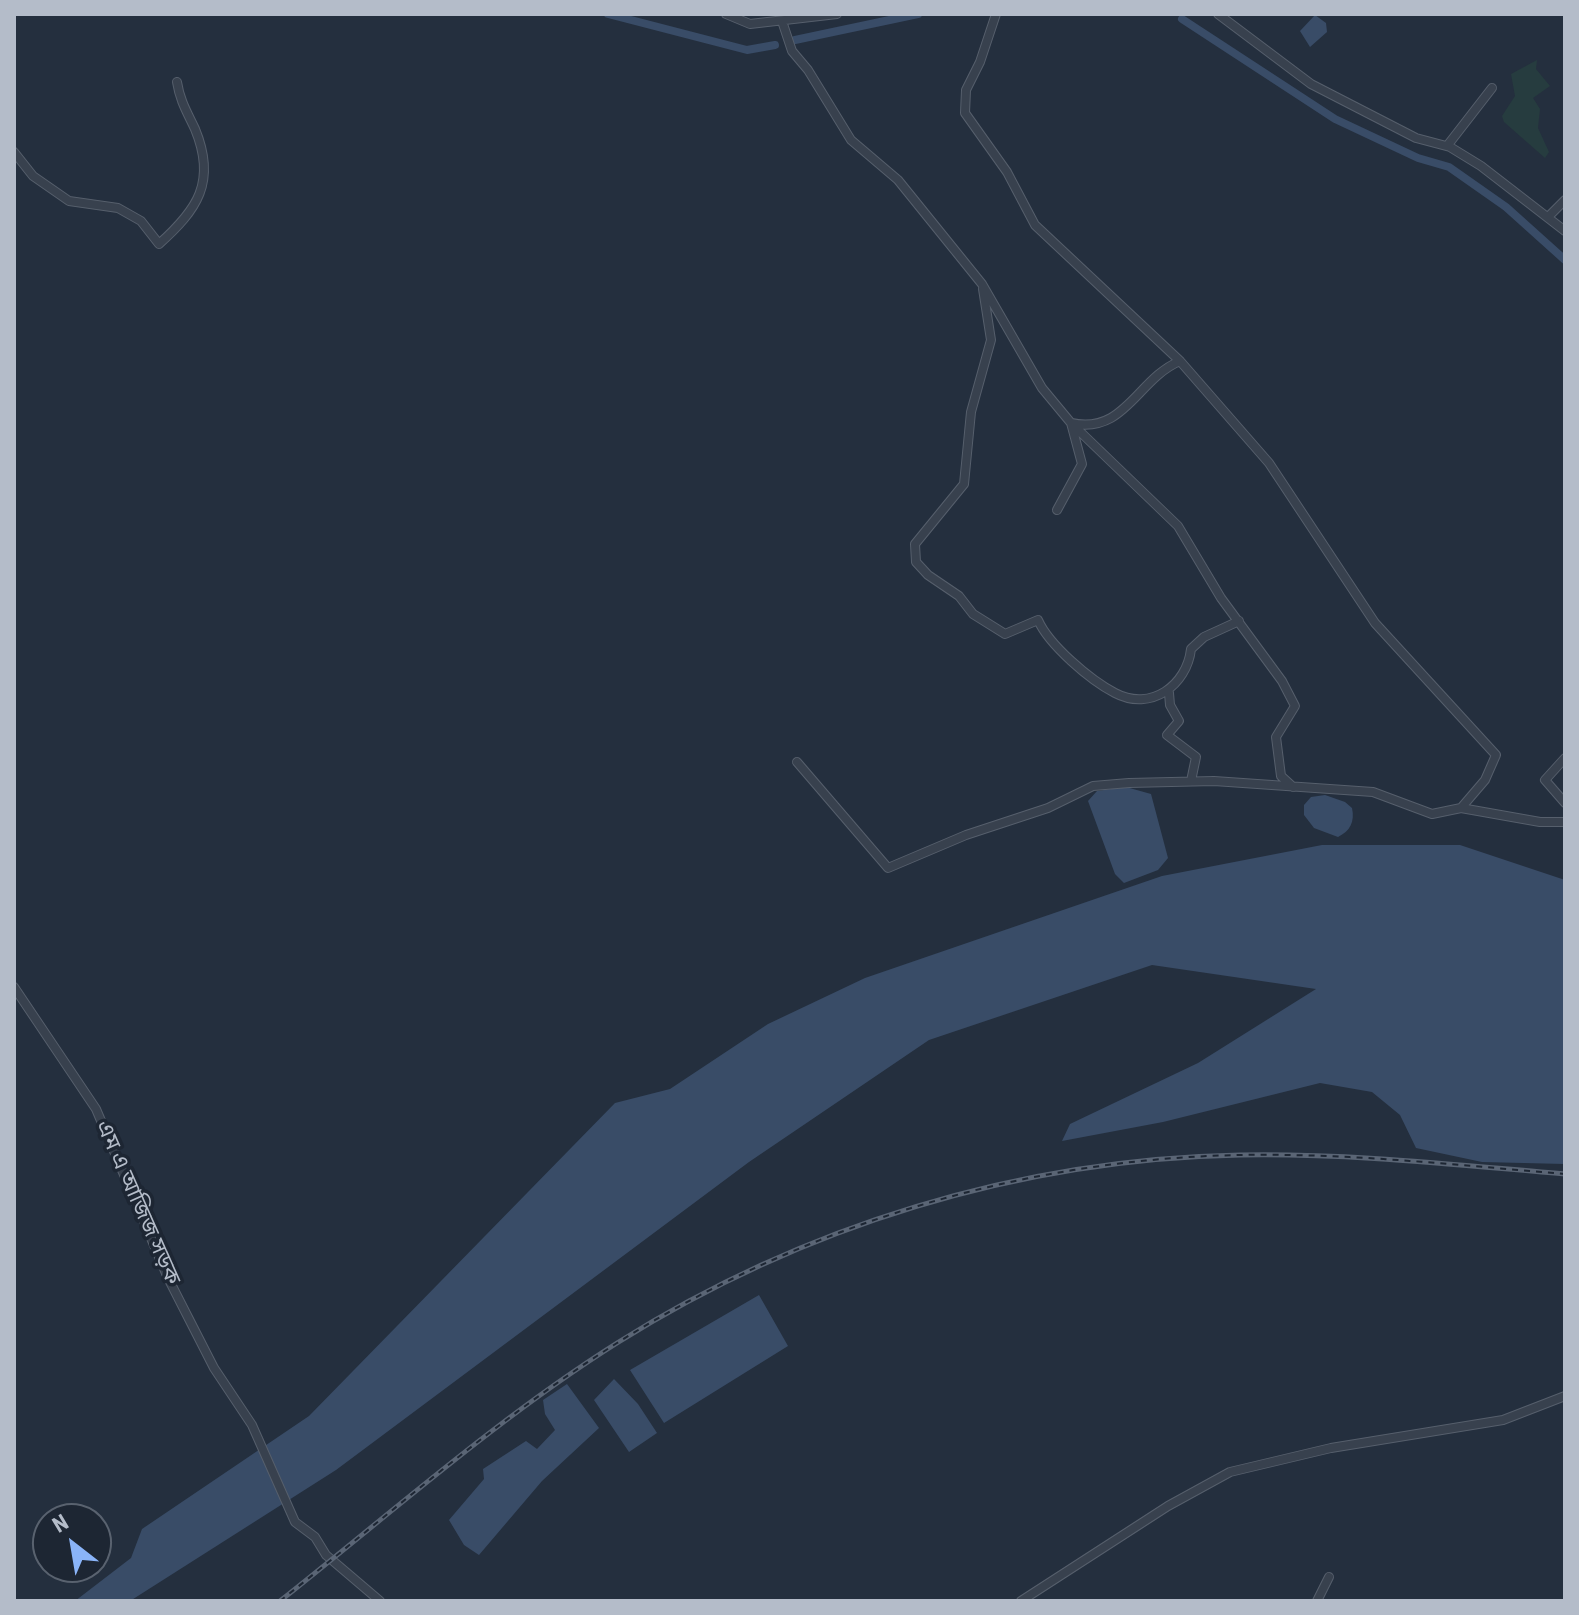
<!DOCTYPE html>
<html>
<head>
<meta charset="utf-8">
<style>
	body { margin:0 }
	#map { position:relative; width:1579px; height:1615px; overflow:hidden; background:#242f3e; font-family:"Roboto Condensed",sans-serif }
	canvas { display:block }
	.frame { position:absolute; inset:0; border:16px solid #b4bcc9; pointer-events:none }
	.north { position:absolute; left:32px; top:1503px; width:80px; height:80px; box-sizing:border-box; background:#1d2633; border:2px solid #59626f; border-radius:50%; rotate:329deg; font-size:22px; font-weight:700; line-height:32px; text-align:center; color:#b4bcc9 }
	.north::after { content:''; display:block; margin:auto; width:28px; height:36px; background:#8ab4f8; clip-path:polygon(50% 0,100% 100%,50% 72%,0 100%) }
</style>
</head>
<body>
<div id="map">
<canvas width="1579" height="1615"></canvas>
<div class="frame"></div>
<div class="north">N</div>
</div>
<script>
const ctx = document.querySelector('canvas').getContext('2d');
ctx.lineJoin = 'round';
function fill(path, color) {
  ctx.fillStyle = color;
  ctx.fill(path, 'evenodd');
}
function stroke(path, color, width, dash) {
  ctx.strokeStyle = color;
  ctx.lineWidth = width;
  ctx.lineCap = dash ? 'butt' : 'round';
  ctx.setLineDash(dash || []);
  ctx.stroke(path);
}
function label(font, color, halo, rows, align = 'center') {
  ctx.font = font + ' "Roboto Condensed","Noto Sans Bengali",sans-serif';
  ctx.lineWidth = 7;
  ctx.setLineDash([]);
  ctx.textBaseline = 'middle';
  ctx.strokeStyle = halo;
  ctx.fillStyle = color;
  for (const [text, x, y, turn = 0] of rows) {
    ctx.save();
    ctx.translate(x, y);
    ctx.rotate((+turn || 0) * Math.PI / 180);
    ctx.textAlign = isNaN(turn) ? turn : align;
    if (halo) ctx.strokeText(text, 0, 0);
    ctx.fillText(text, 0, 0);
    ctx.restore();
  }
}
fill(new Path2D(`
	M1537,60L1536,69L1550,86L1533,98L1540,109L1538,128L1549,152L1545,158L1504,122L1502,116L1515,96L1511,74Z`), '#263c3f');
fill(new Path2D(`
	M1315,15L1326,23L1327,32L1310,47L1300,31Z
	M1126,787L1151,794L1168,858L1158,870L1124,883L1115,874L1088,801L1097,791Z
	M1325,795L1345,802L1352,808C1355,822 1350,831 1338,837L1314,828L1304,815V805L1311,797Z
	M1322,845H1460L1565,880V1164L1482,1162L1416,1148L1400,1115L1372,1092L1320,1083L1163,1122L1062,1141L1070,1124L1198,1063L1316,989L1152,965L929,1040L749,1162L336,1470L130,1601H75L131,1558L142,1529L309,1416L615,1103L670,1089L768,1024L865,978L1162,876Z
	M759,1295L788,1346L664,1423L630,1370Z
	M614,1379L638,1404L657,1433L629,1452L594,1400Z
	M567,1384L599,1428L542,1481L479,1555L464,1545L449,1520L484,1479L483,1469L526,1441L537,1449L555,1430L545,1414L543,1400Z`), '#394c67');
stroke(new Path2D(`
	M608,14L747,50L775,45
	M1182,19L1335,119L1418,158L1449,167L1506,207L1565,260
	M795,40L918,14`), '#394c67', 8);
const minor = new Path2D(`
	M726,14L750,24L837,14
	M996,14L980,62L966,90L965,113L1007,172L1035,225L1180,361L1269,463L1375,623L1496,755L1485,780L1461,808
	M1218,14L1311,84L1416,138L1450,147L1481,166L1565,231
	M782,21L792,51L808,70L851,140L898,180L982,284L1042,388L1071,423L1178,526L1221,598L1282,681L1295,706L1276,737L1281,776L1293,787
	M1447,146L1492,88
	M14,152L33,176L69,201L118,208L141,221L159,244C197,210 217,182 195,129C187,112 180,101 177,82
	M1548,217L1565,200
	M983,289L991,340L971,412L964,484L915,544L916,562L928,575L959,596L973,614L1005,634L1038,620C1049,645 1090,680 1115,693C1151,712 1187,685 1191,649L1204,637L1239,621
	M1057,510L1082,464L1071,423C1125,435 1137,379 1180,361
	M1169,693L1170,705L1179,721L1167,735L1196,757L1191,781
	M1565,758L1545,780L1565,803
	M797,762L888,868L966,835L1048,808L1093,786L1129,783L1214,781L1373,792L1432,814L1461,808L1540,822H1565
	M14,987L96,1109L168,1278L214,1368L252,1425L295,1522L315,1537L326,1555L380,1601
	M1021,1601L1168,1506L1230,1472L1331,1448L1503,1420L1565,1396
	M1317,1601L1329,1577`);
stroke(minor, '#565f6c', 10);
stroke(minor, '#38414e', 8);
const rail = new Path2D(`
	M280,1601C390,1514 498,1418 617,1343C803,1226 1020,1159 1240,1155C1349,1153 1457,1165 1565,1174`);
stroke(rail, '#5a6575', 5);
stroke(rail, '#1d2633', 2, [6]);
label('22px', '#b4bcc9', '#1d2633', [
	["এম এ আজিজ সড়ক",137,1203,66]
]);
</script>
</body>
</html>
